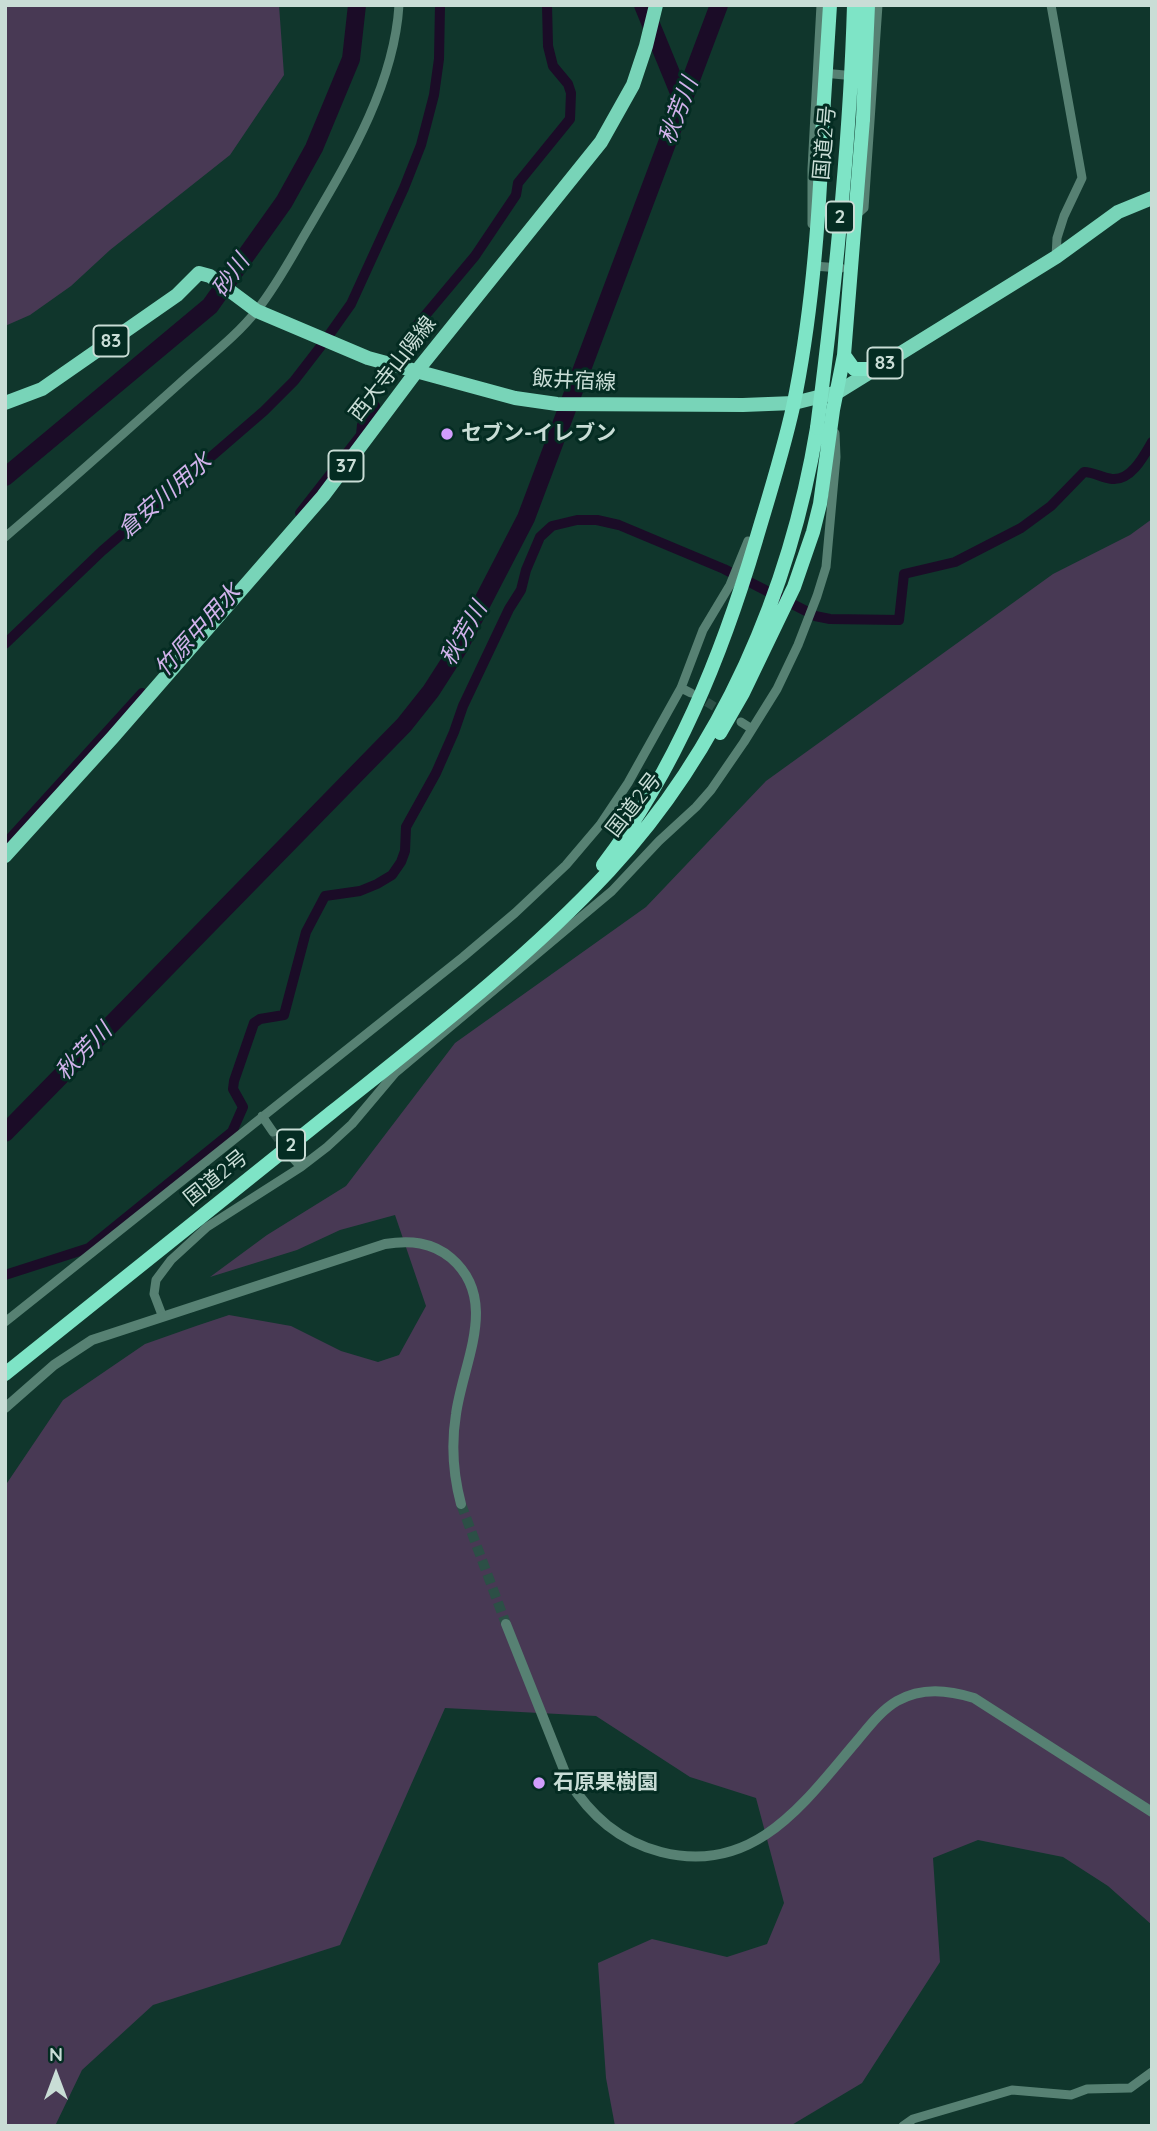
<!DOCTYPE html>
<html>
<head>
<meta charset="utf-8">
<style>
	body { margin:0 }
	#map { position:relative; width:1157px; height:2131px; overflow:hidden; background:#10362c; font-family:Quicksand,sans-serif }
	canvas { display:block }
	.frame { position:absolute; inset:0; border:7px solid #c9ddd6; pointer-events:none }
	.north { position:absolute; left:21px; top:2040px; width:70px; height:70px; -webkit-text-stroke:5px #042c22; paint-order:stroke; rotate:0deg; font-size:19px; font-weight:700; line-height:28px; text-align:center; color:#c9ddd6 }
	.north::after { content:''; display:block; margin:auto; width:24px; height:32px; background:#c9ddd6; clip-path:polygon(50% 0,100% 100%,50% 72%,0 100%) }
</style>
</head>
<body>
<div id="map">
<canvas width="1157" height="2131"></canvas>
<div class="frame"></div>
<div class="north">N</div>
</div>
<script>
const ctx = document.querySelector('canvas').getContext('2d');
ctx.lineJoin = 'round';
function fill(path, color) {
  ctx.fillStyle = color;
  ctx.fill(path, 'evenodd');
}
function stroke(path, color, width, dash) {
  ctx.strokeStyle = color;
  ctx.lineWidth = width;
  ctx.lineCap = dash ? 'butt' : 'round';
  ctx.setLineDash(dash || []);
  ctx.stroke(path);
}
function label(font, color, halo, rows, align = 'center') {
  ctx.font = font + ' Quicksand,"Noto Sans JP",sans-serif';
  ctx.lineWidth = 6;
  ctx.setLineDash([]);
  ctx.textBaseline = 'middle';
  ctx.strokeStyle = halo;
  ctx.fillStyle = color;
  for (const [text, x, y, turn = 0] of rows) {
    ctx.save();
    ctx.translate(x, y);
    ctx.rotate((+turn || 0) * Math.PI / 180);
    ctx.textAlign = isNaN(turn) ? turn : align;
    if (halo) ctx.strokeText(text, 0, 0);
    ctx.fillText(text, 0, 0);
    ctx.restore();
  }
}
fill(new Path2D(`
	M5,5H279L284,75L230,155L110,250L71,286L30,315L5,326Z
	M1152,519V1925L1108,1886L1063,1857L978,1840L933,1858L940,1962L862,2083L790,2126H615L606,2078L598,1963L652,1939L727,1957L767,1944L784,1903L756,1798L690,1777L596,1716L445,1708L340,1945L153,2005L82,2070L55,2126H5V1486L63,1400L145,1344L196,1326L229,1315L291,1326L341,1351L378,1362L399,1355L426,1306L395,1215L340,1230L297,1250L210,1277L267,1235L346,1186L455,1043L646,907L766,781L1053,574L1130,535Z`), '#483954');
stroke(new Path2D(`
	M329,335L351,304L404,188L421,145L434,95L439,59L440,5
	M404,359L418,324L475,256L516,195L518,183L570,119L571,93L568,84L553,66L548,46L547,5
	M300,513L361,435L362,425L375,406
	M815,616L830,619L899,620L904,574L955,562L1021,528L1051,506L1084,472C1094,472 1102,478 1112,479C1131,481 1144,456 1152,442
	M5,644L102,551L264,411L294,381L321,346
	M5,844L142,693
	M5,1275L89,1248L232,1132L243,1107L233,1089L234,1081L254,1023L260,1019L284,1015L306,932L325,896L360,891L377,884L392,875L401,862L405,851L406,827L436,773L454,732L463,706L509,609L521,590L526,570L540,537L552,526L577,520H597L619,525L724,569L806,611`), '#1b0c27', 10);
stroke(new Path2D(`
	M643,5L682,100
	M5,477L210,306L284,202L314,148L351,59L357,5
	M5,1133L404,725L431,691L458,649L526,518L719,5`), '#1b0c27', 18);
stroke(new Path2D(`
	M695,695L725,713
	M273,1132L288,1152`), '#2c4f46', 9, [9, 4.5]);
stroke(new Path2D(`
	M461,1504L506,1624`), '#2c4f46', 10, [10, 5]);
stroke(new Path2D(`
	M1051,5L1082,178L1064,216L1057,238L1056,257
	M823,73L855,76
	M855,216L864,208L878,5
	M812,224V169L821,5
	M813,262V266L841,268
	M5,537C64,487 122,435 180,383C206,359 236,337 257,310C277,285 292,256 308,229C348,161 394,86 399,5
	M681,688L691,693
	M741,722L752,729
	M262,1116L273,1132
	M291,1156L301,1167
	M162,1315L154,1294L156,1280L171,1260L207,1227L301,1167L327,1147L352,1124L395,1073L612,891L659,841L696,807L711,790L744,742L777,689L798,645L817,596L826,567L836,457L835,433
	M5,1322L463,957L515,913L566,865L600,825L628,783L681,688L703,630L730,585L748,541
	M903,2126L913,2119L1012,2090L1071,2095L1087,2089L1130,2088L1152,2072`), '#578173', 9);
stroke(new Path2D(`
	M5,1408L54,1365L92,1340L385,1244C410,1240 432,1242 451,1258C500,1300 463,1362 456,1414C451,1445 453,1474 461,1504
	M506,1624L568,1780C591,1816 619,1841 661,1852C754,1876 804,1803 856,1742C868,1728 880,1711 897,1701C922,1687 948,1690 974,1698L1152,1812`), '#578173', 10);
stroke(new Path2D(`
	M5,403L42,389L177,295L199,273L210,276L257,311L368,358L515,398L557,404L743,405L794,403L838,392L1056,257L1118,212L1152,198
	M5,856L113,737L323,496L416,372L601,142L633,85L646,46L656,5`), '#78d4b8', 14);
stroke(new Path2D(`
	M844,355L854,369H876
	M720,733L743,693L794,587L813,532L820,504L833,410L844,355L863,119
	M603,865C676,769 722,655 756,540C769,496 783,452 793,407C813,312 820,213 823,116
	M5,1374C114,1287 223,1199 332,1112C427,1036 525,961 609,871C722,749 790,591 817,428`), '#7ee4c6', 14);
stroke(new Path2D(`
	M823,116L830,5
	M863,119L868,5
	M817,428C835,288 850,146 854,5`), '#7ee4c6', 14);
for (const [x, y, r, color] of [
	[447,434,7,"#d29dfd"],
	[539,1783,7,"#d29dfd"]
]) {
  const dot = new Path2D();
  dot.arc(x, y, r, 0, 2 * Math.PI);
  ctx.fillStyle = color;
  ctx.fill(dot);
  stroke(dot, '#042c22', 2.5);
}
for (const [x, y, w] of [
	[840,217,28],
	[111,341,35],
	[885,363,35],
	[346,466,35],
	[291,1145,28]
]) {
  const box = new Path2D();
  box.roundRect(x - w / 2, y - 15.5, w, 31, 5);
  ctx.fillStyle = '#042c22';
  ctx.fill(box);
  stroke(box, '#c9ddd6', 2);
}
label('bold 19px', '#c9ddd6', null, [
	["2",840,217],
	["83",111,341],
	["83",885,363],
	["37",346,466],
	["2",291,1145]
]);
label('21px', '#c9ddd6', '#042c22', [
	["国道2号",825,143,-85],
	["西大寺山陽線",393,369,-52],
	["飯井宿線",574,381,3],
	["国道2号",634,805,-52],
	["国道2号",216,1178,-39]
]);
label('bold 21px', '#c9ddd6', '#042c22', [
	["セブン-イレブン",461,434],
	["石原果樹園",553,1783]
], 'left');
label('italic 23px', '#d1b2eb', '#042c22', [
	["秋芳川",679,111,-69],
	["砂川",231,276,-55],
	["倉安川用水",165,496,-41],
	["竹原中用水",198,631,-48],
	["秋芳川",464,634,-60],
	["秋芳川",84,1052,-46]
]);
</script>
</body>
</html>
